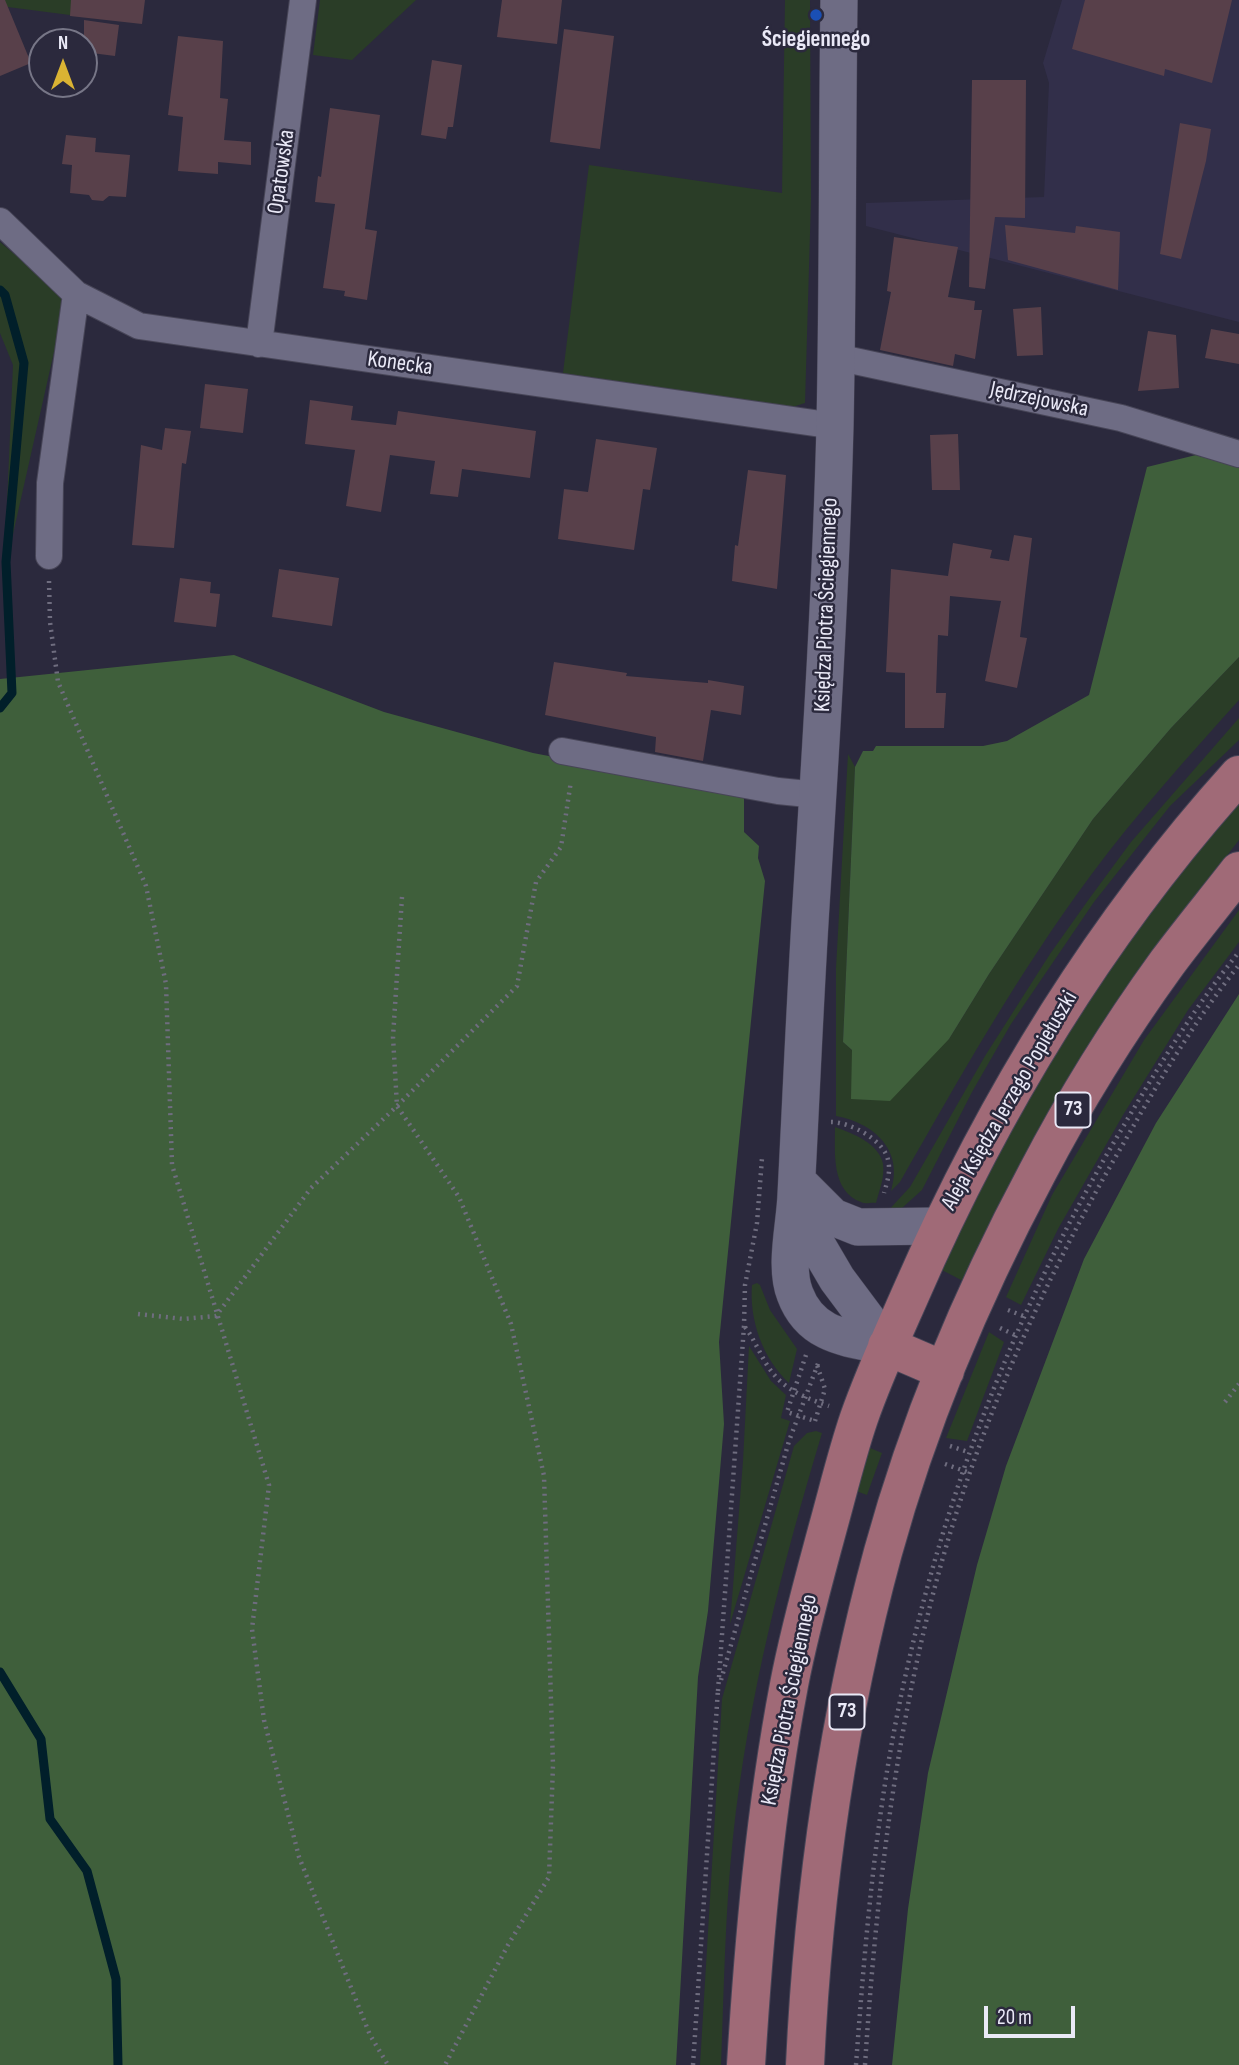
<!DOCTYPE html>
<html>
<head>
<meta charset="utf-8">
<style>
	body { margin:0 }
	#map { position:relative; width:1239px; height:2065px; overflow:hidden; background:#2b293d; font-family:"Sofia Sans Condensed",sans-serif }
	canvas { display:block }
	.north { position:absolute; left:28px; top:28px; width:70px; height:70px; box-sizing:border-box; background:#2b293d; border:2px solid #777687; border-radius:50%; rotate:0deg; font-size:19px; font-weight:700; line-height:28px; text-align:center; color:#eae9f7 }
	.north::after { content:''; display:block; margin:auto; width:24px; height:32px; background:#dab333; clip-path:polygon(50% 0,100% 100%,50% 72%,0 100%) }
	.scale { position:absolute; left:984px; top:2006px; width:91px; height:32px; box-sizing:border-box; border:4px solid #eae9f7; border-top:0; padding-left:9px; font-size:21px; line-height:24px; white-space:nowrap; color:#eae9f7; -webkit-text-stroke:5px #2b293d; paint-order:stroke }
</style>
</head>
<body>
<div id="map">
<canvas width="1239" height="2065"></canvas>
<div class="north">N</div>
<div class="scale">20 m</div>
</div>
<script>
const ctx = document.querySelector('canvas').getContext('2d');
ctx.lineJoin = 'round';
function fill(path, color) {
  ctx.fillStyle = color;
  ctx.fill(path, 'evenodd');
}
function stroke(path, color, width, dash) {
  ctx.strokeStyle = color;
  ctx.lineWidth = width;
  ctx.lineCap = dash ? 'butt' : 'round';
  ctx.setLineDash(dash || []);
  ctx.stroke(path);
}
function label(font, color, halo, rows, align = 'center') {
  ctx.font = font + ' "Sofia Sans Condensed",sans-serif';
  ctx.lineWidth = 5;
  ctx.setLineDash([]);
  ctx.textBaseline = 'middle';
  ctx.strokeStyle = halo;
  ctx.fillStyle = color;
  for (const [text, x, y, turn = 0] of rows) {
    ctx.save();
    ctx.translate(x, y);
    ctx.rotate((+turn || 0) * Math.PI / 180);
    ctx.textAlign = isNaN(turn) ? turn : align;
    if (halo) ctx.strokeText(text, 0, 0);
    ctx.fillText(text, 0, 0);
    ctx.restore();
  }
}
fill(new Path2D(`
	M1062,0H1239V322L866,226V203L1044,197L1049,83L1043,63Z`), '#322f4a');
fill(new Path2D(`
	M0,0H103L101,19L0,6Z
	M320,0H416L352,60L313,55Z
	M785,0H810L811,199L805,403L789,408L563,373L589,165L782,193Z
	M0,242L38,274L65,303L4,574L13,365L0,333Z
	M1239,657V700C1188,757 1137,813 1091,875C1019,972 960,1077 900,1182L891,1191C904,1150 874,1123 836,1116V968L848,754L855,767L843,1042L852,1050V1099L949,1039L989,974L1093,819L1171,728Z
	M1239,718V740L1170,806L1094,902L1011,1024L972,1092L922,1190L902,1208L885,1214L910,1187L985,1056L1050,954L1089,899L1131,842Z
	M1239,801V840L1158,945L963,1281L940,1269C983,1183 1025,1099 1077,1017C1125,941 1182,871 1239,801Z
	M1239,910V942L1188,1010L1123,1115L1058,1229L1021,1305L1006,1297L1052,1195L1144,1040Z
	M835,1127C852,1133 880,1144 883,1164C885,1177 879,1191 876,1203C869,1202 868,1205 861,1202C831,1191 835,1153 835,1127Z
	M757,1283L760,1285L770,1310L797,1349L789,1383C763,1359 749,1320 752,1285Z
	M989,1332L1004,1342L967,1441L946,1438Z
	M749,1346L771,1381L786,1395L781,1418L790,1421L730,1624L743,1461Z
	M816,1431L822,1433C782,1566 748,1699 733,1837C725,1912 724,1989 721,2065H700L722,1699L794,1446L807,1433Z
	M870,1448L882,1453L867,1495L856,1491Z`), '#2a3d27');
fill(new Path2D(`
	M1196,455L1239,468V657L1171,728L1093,819L989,974L949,1039L890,1101L851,1099L852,1050L843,1042L855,767L863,751H873L876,746H983L1007,741L1089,695L1147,467Z
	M234,655L384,712L533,753L744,793V832L759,846L758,858L765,881L719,1342L724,1424L708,1611L698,1677L676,2065H0V679Z
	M1239,994V2065H892L908,1909L928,1773L977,1565L1006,1466L1084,1259L1156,1123Z`), '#3f5f3b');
stroke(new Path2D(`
	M0,290L5,295L24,363L6,562L12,693L0,708
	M0,1672L41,1739L50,1819L87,1871L116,1979L118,2065`), '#011f2a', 9);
fill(new Path2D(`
	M0,0H5L31,63L0,76Z
	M71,0H145L142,24L70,16Z
	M502,0H562L557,44L497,37Z
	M1085,0H1232L1212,83L1165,69L1164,76L1072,49Z
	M84,20L119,25L115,56L84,52Z
	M564,29L614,36L600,149L550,142Z
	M178,36L223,41L220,98L228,99L224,140L251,142V165L218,162V174L178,171L183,117L168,115Z
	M432,60L462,65L453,127H448L446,139L421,135Z
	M972,80H1026L1025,218L995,217L985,289L969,287Z
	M330,108L380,115L365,229L377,231L367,300L344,296L345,291L323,288L335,204L315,202L318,176L321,177Z
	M1180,123L1211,129L1206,161L1181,259L1160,254Z
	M66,135L96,138L95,152L130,155L126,197L109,196L103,201L92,200L89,195L70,193L72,165L62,164Z
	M1005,225L1075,233L1076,226L1120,232L1118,290L1008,260Z
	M894,237L958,247L948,297L975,301L974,310H982L975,359L955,354L953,366L880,350L891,292L887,291Z
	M1041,307L1043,355L1017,356L1013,309Z
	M1211,329L1239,334V364L1205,358Z
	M1148,331L1176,335L1179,388L1138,391Z
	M205,384L248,389L243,433L200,428Z
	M310,400L353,406L351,420L396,425L398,411L536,431L530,478L462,469L458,497L430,494L435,461L390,455L381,512L346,506L355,450L305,444Z
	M165,428L191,431L186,464L182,463L174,548L132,545L141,445L162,450Z
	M958,434L960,490H932L930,435Z
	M596,439L657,448L650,490L643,489L634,550L558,539L564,489L588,492Z
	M748,470L786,475L777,589L732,581L735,545L738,546Z
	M1014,535L1032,538L1020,637L1027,638L1017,688L985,681L1001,601L950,596L948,636L938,635L936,693H946L944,728H905V673L886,672L891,569L948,576L953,543L992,550L990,558L1009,561Z
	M279,569L339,578L332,626L272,617Z
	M180,578L211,582L210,593L220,594L216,627L174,622Z
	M554,662L627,673L626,676L708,683V680L744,686L741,715L711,710L703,761L655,752L656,737L545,715Z`), '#58404a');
const street = new Path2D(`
	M0,221L76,294L139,326L835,426
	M259,344L303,0
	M836,357L1121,418L1239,454
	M49,556L50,483L76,294
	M562,751L778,791L818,795`);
const secondary = new Path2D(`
	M839,0C837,142 838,283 835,425C831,585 821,745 811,905C805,1002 801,1099 796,1195C795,1225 784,1266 795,1294C811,1337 848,1338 887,1346
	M797,1181L833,1217L858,1227L940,1226
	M796,1209L837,1279L887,1346`);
const primary = new Path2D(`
	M887,1346L945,1371
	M746,2065C754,1937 765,1811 789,1685C799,1632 814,1579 828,1527C838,1491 847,1453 859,1418C874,1375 893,1334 911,1293C993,1105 1101,928 1239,775
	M805,2065C813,1894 838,1717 883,1552C919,1421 973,1293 1037,1173C1074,1102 1120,1028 1167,963C1190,932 1215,902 1239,871`);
stroke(street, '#474557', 28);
stroke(secondary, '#474557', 38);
stroke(primary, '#474557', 40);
stroke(new Path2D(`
	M49,581L50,622L58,682L146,886L166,984L172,1165L269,1485L252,1629L264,1720L299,1857L370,2035L388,2065
	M402,897L393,1037L397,1106L459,1197L511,1324L544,1476L553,1765L549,1877L508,1945L445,2065
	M831,1122C850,1122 884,1140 888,1160C891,1172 887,1182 884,1193
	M1008,1310L1026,1317
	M138,1314L183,1319L216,1316L311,1188L397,1106L517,986L536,882L561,847L571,781
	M745,1327C754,1339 759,1352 767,1365C782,1389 803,1397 829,1406
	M1000,1328L1015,1335
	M806,1355L787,1412L815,1421
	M1225,1402L1239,1384
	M815,1421L825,1389L817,1365
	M950,1446L968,1452
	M945,1464L970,1473
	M721,1680L789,1441L819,1361
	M718,1691L744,1326L745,1285L757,1223L762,1158
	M693,2065L718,1689
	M856,2065C865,1943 875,1821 900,1701C941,1503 1014,1312 1117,1137C1154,1074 1192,1010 1239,952
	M865,2065C876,1897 895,1730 940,1568C982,1417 1047,1273 1126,1139C1160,1079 1196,1019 1239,965`), '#6f6d7f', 4.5, [2, 5]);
stroke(street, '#6e6c84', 26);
stroke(secondary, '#6e6c84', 37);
stroke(primary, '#a06a77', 38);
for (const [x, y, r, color] of [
	[816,15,7,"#1a4fb4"]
]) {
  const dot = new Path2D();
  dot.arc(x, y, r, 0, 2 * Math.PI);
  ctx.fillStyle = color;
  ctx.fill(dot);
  stroke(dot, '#2b293d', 2.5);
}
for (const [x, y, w] of [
	[1073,1110,35],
	[847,1712,35]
]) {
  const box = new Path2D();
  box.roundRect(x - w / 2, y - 17.5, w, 35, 5);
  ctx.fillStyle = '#2b293d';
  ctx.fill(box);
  stroke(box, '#eae9f7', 2);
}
label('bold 21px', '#eae9f7', null, [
	["73",1073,1110],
	["73",847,1712]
]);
label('bold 23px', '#eae9f7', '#2b293d', [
	["Ściegiennego",816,40]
]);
label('23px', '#eae9f7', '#2b293d', [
	["Opatowska",282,172,-82],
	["Konecka",400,364,8],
	["Jędrzejowska",1039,400,12],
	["Księdza Piotra Ściegiennego",827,605,-88],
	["Aleja Księdza Jerzego Popiełuszki",1010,1101,-60],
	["Księdza Piotra Ściegiennego",790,1700,-79]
]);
</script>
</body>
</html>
